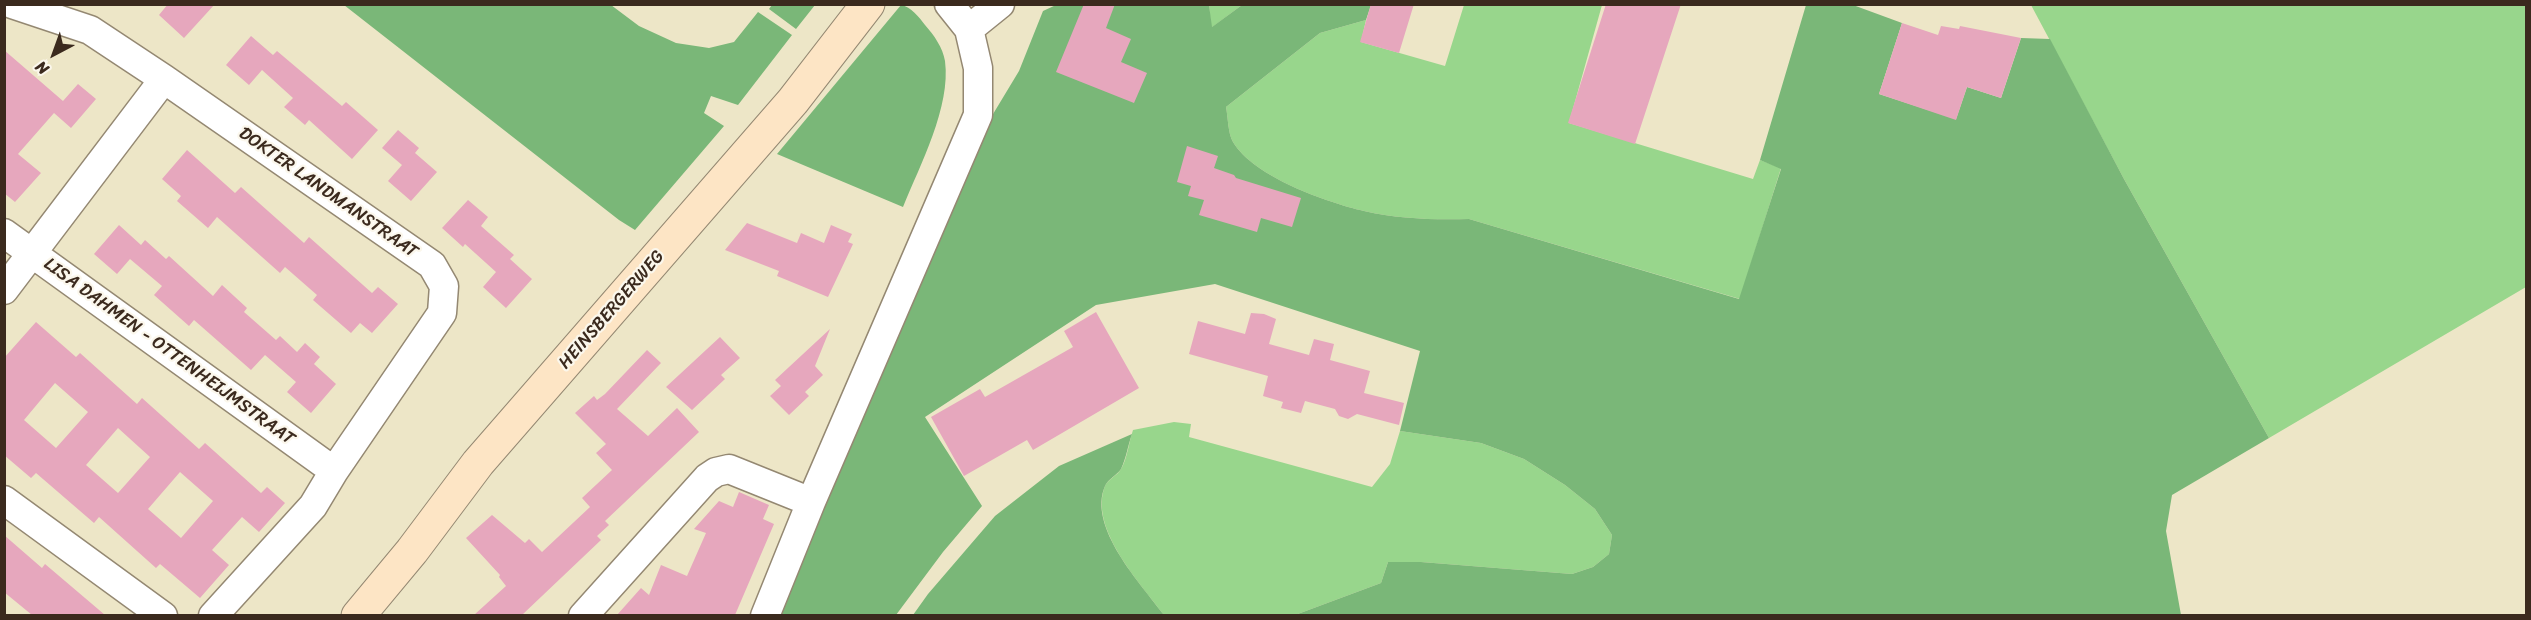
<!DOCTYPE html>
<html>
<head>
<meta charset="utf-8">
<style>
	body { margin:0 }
	#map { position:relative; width:2531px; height:620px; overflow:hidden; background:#ede6c7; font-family:Sriracha,sans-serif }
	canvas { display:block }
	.frame { position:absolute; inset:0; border:6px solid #3b2a1e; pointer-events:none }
	.north { position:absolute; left:24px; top:24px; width:60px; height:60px; -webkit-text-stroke:4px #fbf7ec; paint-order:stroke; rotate:221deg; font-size:16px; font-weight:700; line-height:24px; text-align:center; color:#3b2a1e }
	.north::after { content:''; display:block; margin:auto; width:21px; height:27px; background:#3b2a1e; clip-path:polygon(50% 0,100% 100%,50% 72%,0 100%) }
</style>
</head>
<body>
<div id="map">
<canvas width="2531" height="620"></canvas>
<div class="frame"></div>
<div class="north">N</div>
</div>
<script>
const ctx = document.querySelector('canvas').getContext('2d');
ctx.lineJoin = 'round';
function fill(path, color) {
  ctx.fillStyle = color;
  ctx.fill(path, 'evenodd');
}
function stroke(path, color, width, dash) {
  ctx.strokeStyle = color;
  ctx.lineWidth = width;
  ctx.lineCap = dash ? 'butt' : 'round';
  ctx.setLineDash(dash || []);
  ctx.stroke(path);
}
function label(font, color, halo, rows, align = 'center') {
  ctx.font = font + ' Sriracha,sans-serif';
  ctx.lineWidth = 4.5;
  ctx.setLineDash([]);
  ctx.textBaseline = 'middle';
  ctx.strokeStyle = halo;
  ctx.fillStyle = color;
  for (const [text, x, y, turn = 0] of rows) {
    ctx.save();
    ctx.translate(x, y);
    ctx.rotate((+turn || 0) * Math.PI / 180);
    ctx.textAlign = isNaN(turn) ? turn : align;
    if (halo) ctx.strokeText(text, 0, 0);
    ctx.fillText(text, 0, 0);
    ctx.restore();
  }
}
fill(new Path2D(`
	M1209,4L1242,5L1211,28Z
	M1464,5H1602L1569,123L1753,179L1760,160L1781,168L1740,299L1469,219C1435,220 1398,219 1364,211C1326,202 1254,177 1233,142C1228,134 1228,117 1226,107L1320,33L1366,20L1361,42L1445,66Z
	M2031,5H2526V287L2269,438L2124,179Z
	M1174,422L1191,424L1189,437L1372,487L1390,464L1400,431L1481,443L1524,459L1565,485L1595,509L1612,535L1609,554L1593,567L1572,574L1421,562H1388L1381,583L1295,615H1164C1141,584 1088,528 1105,486C1108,479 1117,476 1121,469C1127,459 1129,442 1133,430Z`), '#98d68c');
fill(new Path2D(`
	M344,5H611L639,26L676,43L709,48L734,42L758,12L792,35L738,105L711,96L704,113L724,126L635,230L619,220Z
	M772,5V4L815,5L796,29L769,9Z
	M901,5C911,7 919,17 925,25C934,35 943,48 945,61C951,107 920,165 903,207L777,154Z
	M1056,5H1209L1212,27L1242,5H1371L1366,20L1320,33L1226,107C1228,117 1228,134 1233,142C1254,177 1326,202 1364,211C1398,219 1435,220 1469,219L1739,299L1781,169L1760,160L1806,5H1853L1902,23L1879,94L1956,119L1967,87L2001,98L2021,38L2050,39L2124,179L2269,438L2172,495L2166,531L2181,615H1295L1381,583L1388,562H1421L1572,574L1593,567L1609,554L1612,535L1595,509L1565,485L1524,459L1481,443L1400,431L1420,351L1215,284L1096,305L925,417L982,506L943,552L896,615L771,616L984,129L1019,71L1043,11Z
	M1132,434C1128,445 1126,459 1121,469C1117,475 1108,479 1105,486C1087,527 1141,584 1164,615H913L928,594L995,516L1059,466Z`), '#7ab778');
fill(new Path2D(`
	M168,4H215L184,38L159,15Z
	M1084,4H1115L1106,28L1131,39L1121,62L1147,73L1134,103L1056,72Z
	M1371,4H1414L1399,53L1360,42Z
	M1606,4H1681L1635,144L1568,123Z
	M1902,23L1938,35L1941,26L1959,29L1960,26L2021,38L2001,98L1967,87L1956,120L1879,94Z
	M251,36L273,55L277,51L342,106L346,102L378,130L352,159L309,120L305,125L284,107L293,98L262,70L249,85L226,65Z
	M4,50L63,101L78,84L96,99L71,128L54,113L18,154L41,173L15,202L4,193Z
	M398,130L419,148L415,153L437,172L411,201L388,181L402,165L382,148Z
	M1187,146L1218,156L1214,168L1234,175L1236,178L1301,198L1292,227L1261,218L1257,232L1199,215L1204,200L1188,196L1191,186L1177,182Z
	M187,150L235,193L241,187L304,243L309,237L372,293L378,287L398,304L372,333L360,323L351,333L313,300L317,295L285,267L280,273L217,217L208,228L177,201L181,196L162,179Z
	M468,200L488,217L481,226L514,255L510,259L532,279L506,308L483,287L496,272L465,244L463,247L442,228Z
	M747,223L797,243L801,233L824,243L831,225L852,234L848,242L853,244L828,297L777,276L779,271L725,250Z
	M119,225L141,245L145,240L166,259L169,256L213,296L222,285L247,308L244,312L276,340L280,336L297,352L305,343L320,357L314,364L336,384L311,413L287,392L296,382L265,355L251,370L194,320L189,326L154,295L162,286L130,259L117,274L94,254Z
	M1096,312L1139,388L1033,450L1027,440L964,476L931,417L980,389L985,397L1073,347L1064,331Z
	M1251,313L1264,314L1276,319L1269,344L1309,355L1314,339L1334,344L1330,360L1370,371L1364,393L1404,403L1399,425L1357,414L1348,419L1339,416L1335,409L1305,401L1301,413L1281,408L1283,402L1263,396L1268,376L1189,354L1198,321L1245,334Z
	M36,322L76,357L80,353L137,404L142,398L199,449L205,443L261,493L267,487L285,503L259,532L242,517L212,550L229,565L200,598L160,564L156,568L99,517L94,523L36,473L31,478L4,455V358ZM55,383L88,412L56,448L24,420ZM118,428L150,457L118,493L86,465ZM180,472L213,501L181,538L148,509Z
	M830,329L815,366L823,375L805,392L809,396L789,415L770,396L781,386L775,380Z
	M720,337L740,358L721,375L725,379L692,410L666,387Z
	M647,350L661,363L617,409L648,436L677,408L699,432L605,521L609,525L597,536L601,540L522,615H474L506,586L499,577L500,575L466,538L492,515L525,543L529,539L542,552L590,507L582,498L612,470L596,453L606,444L575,413L594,396L597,400L605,394Z
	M739,492L769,505L763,519L774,524L735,615H617L641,588L649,595L661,565L687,576L706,533L694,529L719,501L733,507Z
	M4,535L42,568L45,564L105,615H32L4,592Z`), '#e6a7bd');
const street = new Path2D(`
	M12,4L90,30L164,79L432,265L444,286L442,313L334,471L313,506L213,616
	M969,29L1000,4
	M4,233L334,471
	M4,290L164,79
	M4,500L163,616
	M583,616L707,478L716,472L729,469L811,502
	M765,616L811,502L978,115V68L969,29L949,4`);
const secondary = new Path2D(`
	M358,616L412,551L478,463L793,101L868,4`);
stroke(street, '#948872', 31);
stroke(secondary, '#948872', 35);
stroke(street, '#fff', 28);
stroke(secondary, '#fde5c5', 33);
label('18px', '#3b2a1e', '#fbf7ec', [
	["DOKTER LANDMANSTRAAT",328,193,35],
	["HEINSBERGERWEG",612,310,-49],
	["LISA DAHMEN - OTTENHEIJMSTRAAT",169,352,36]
]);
</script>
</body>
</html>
